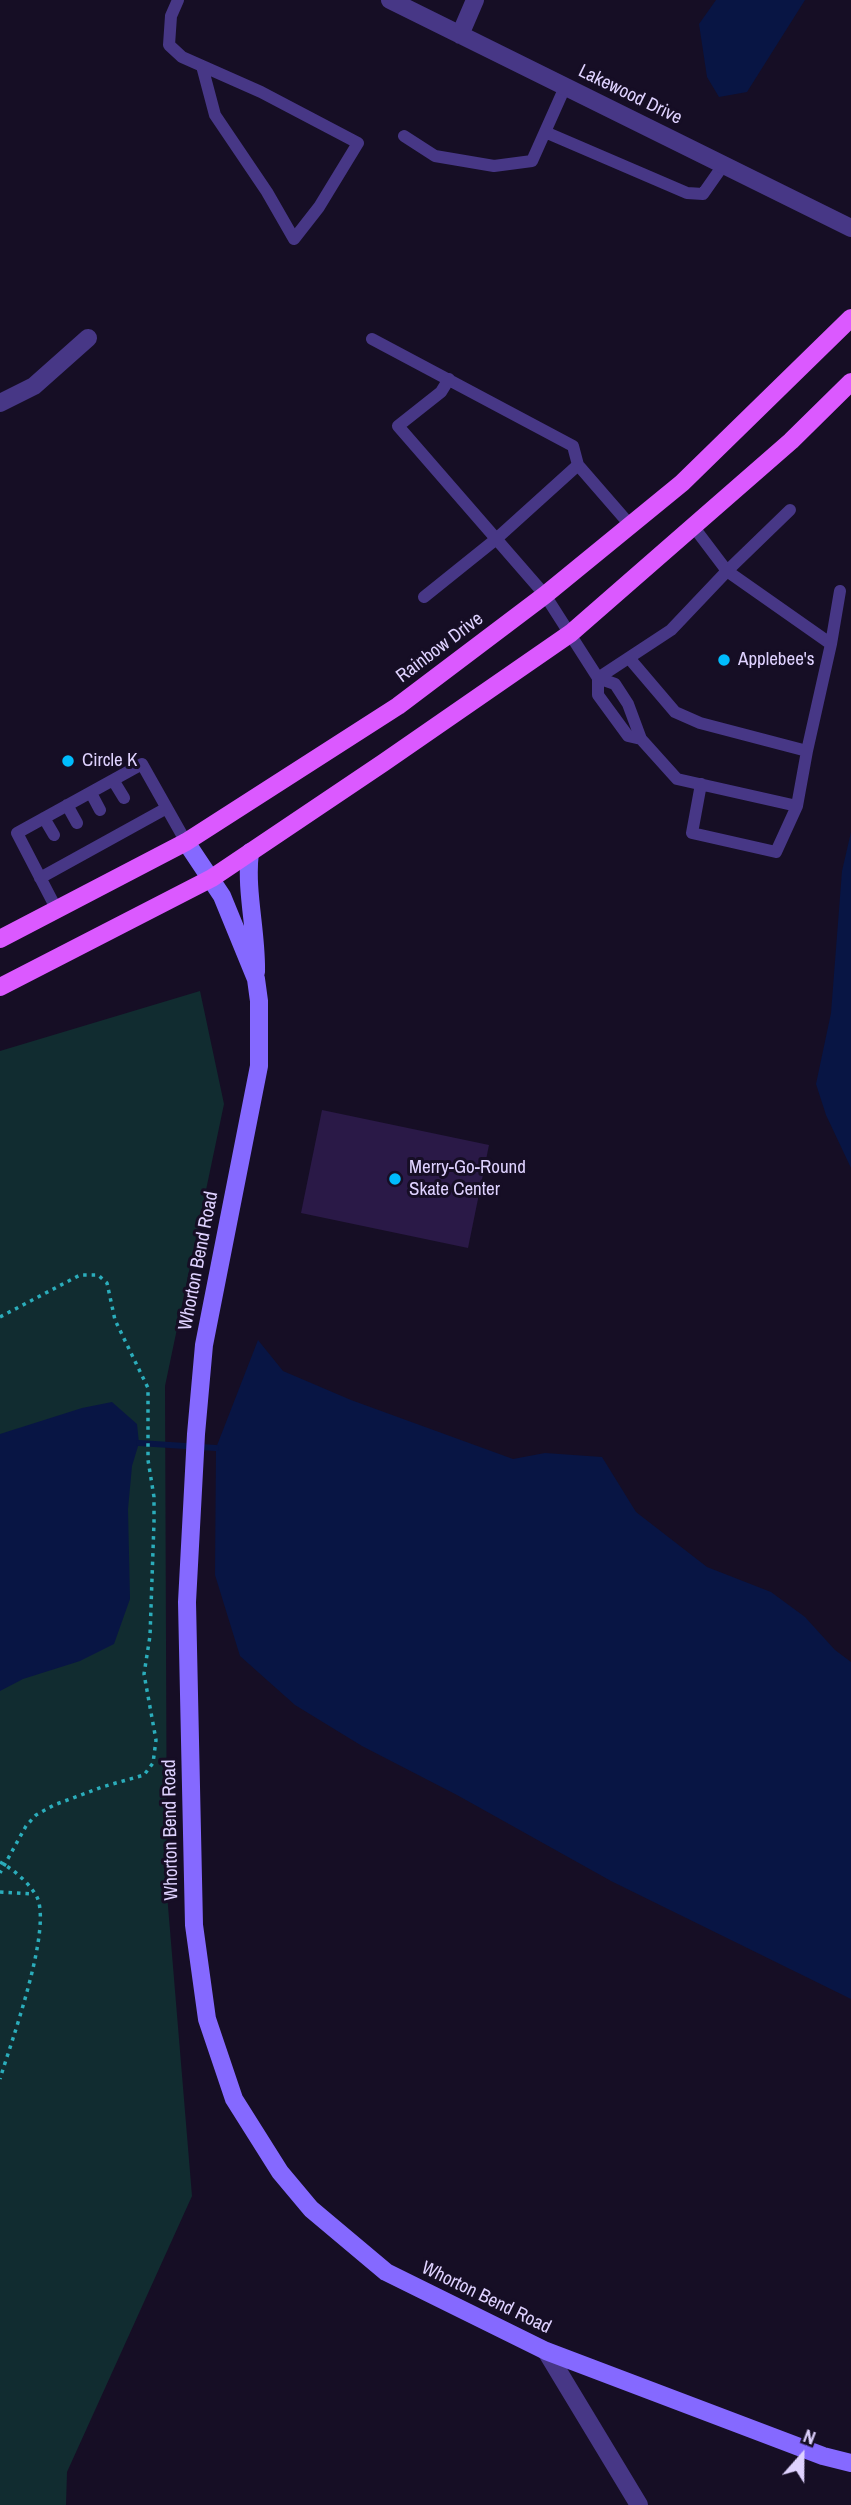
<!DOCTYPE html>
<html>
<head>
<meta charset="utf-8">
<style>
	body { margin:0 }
	#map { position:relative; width:851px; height:2505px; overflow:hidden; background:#160e25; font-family:"Archivo Narrow",sans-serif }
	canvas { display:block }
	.north { position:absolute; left:767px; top:2421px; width:70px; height:70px; -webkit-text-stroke:5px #160e25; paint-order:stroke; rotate:21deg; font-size:19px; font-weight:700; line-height:28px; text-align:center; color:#dfd2ff }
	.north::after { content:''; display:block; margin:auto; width:24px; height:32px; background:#dfd2ff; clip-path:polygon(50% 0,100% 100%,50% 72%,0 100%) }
</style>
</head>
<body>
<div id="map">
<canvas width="851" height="2505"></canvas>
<div class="north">N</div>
</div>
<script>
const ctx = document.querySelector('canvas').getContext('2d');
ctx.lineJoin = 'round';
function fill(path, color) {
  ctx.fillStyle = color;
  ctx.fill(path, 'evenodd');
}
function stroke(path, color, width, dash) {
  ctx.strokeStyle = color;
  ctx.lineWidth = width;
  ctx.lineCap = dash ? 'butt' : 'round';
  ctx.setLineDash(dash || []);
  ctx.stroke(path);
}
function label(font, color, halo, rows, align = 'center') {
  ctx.font = font + ' "Archivo Narrow",sans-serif';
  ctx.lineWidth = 6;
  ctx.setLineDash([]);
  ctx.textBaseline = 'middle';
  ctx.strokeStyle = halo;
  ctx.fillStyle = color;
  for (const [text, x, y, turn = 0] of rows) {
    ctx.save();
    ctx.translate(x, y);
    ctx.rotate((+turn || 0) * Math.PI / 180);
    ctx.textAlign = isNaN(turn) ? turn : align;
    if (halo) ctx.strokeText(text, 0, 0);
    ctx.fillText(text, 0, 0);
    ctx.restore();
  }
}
fill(new Path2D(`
	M200,991L224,1104L165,1386L167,1894L192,2196L67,2472L66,2505H0V1051Z`), '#112c30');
fill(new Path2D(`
	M716,0H805L747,92L719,97L707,77L699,24Z
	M851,832V1168L826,1115L816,1084L831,1013L842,871Z
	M258,1340L283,1371L351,1400L513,1459L545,1453L602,1457L636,1512L707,1567L771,1592L805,1617L835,1650L851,1662V1999L611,1881L457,1795L362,1746L295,1705L240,1656L215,1575L216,1448Z
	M112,1402L137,1424L139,1443L132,1466L128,1509L130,1599L114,1644L80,1661L23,1679L0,1691V1434L82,1408Z`), '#081544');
stroke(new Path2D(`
	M139,1443L216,1448`), '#081544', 6);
fill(new Path2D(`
	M322,1110L489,1145L468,1248L301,1213Z`), '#2a1947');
stroke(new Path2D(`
	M0,1317L80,1275H98L107,1283L115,1320L148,1388V1460L154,1497V1522L150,1636L144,1674L156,1740L153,1763L144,1775L102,1787L54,1805L36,1815L26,1826L0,1873
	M0,1862C14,1870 27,1881 36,1895C54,1926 11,2042 0,2079
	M0,1892L33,1894`), '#2badbb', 3.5, [3.5, 5]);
stroke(new Path2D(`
	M178,0L171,16L169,45L182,57L261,92L358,143L319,207L294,239L267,192L215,115L202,66
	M545,132L687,193L703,194L724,164
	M404,136L435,156L494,166L532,161L565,87
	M372,339L573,446L578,465
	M449,379L441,392L398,426L545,595L598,678V695L628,736L641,739
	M693,526L727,571L831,644L807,751L797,806L776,852L692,833L701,784
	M424,597L495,540L578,465L631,526
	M831,644L840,591
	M629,658L675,712L700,723L807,751
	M598,678L671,630L727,571L790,510
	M598,678L615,684L628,704L641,739L677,779L797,806
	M113,780L124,798
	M91,793L100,810
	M67,805L77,823
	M44,818L54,835
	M40,878L165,809
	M57,910L17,833L142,764L186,842`), '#473786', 12);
stroke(new Path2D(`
	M390,0L851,228
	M460,35L475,0
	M0,403L34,386L88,338
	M546,2351L639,2505`), '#473786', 18);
stroke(new Path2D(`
	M186,842L222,896L256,979L259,1001V1066L204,1345L196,1434L187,1602L194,1925L207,2019L234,2099L280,2172L311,2209L386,2272L546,2351L823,2456L851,2463
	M250,852C245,891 257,932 256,972`), '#8569ff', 18);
stroke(new Path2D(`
	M0,939L186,842L398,706L545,595L682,483L851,318
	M0,987L212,878L383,763L571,633L791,441L851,382`), '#db59ff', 18);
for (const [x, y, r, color] of [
	[724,660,7,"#00bcfd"],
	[68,761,7,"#00bcfd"],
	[395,1179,7,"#00bcfd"]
]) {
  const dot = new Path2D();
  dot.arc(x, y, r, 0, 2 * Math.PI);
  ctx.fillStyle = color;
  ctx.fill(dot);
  stroke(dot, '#160e25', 2.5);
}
label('19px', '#dfd2ff', '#160e25', [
	["Lakewood Drive",630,95,26],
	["Rainbow Drive",440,648,-37],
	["Whorton Bend Road",199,1261,-79],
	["Whorton Bend Road",171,1830,-91],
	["Whorton Bend Road",486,2298,26]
]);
label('19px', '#dfd2ff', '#160e25', [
	["Applebee's",738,660],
	["Circle K",82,761],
	["Merry-Go-Round",409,1168],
	["Skate Center",409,1190]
], 'left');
</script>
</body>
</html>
